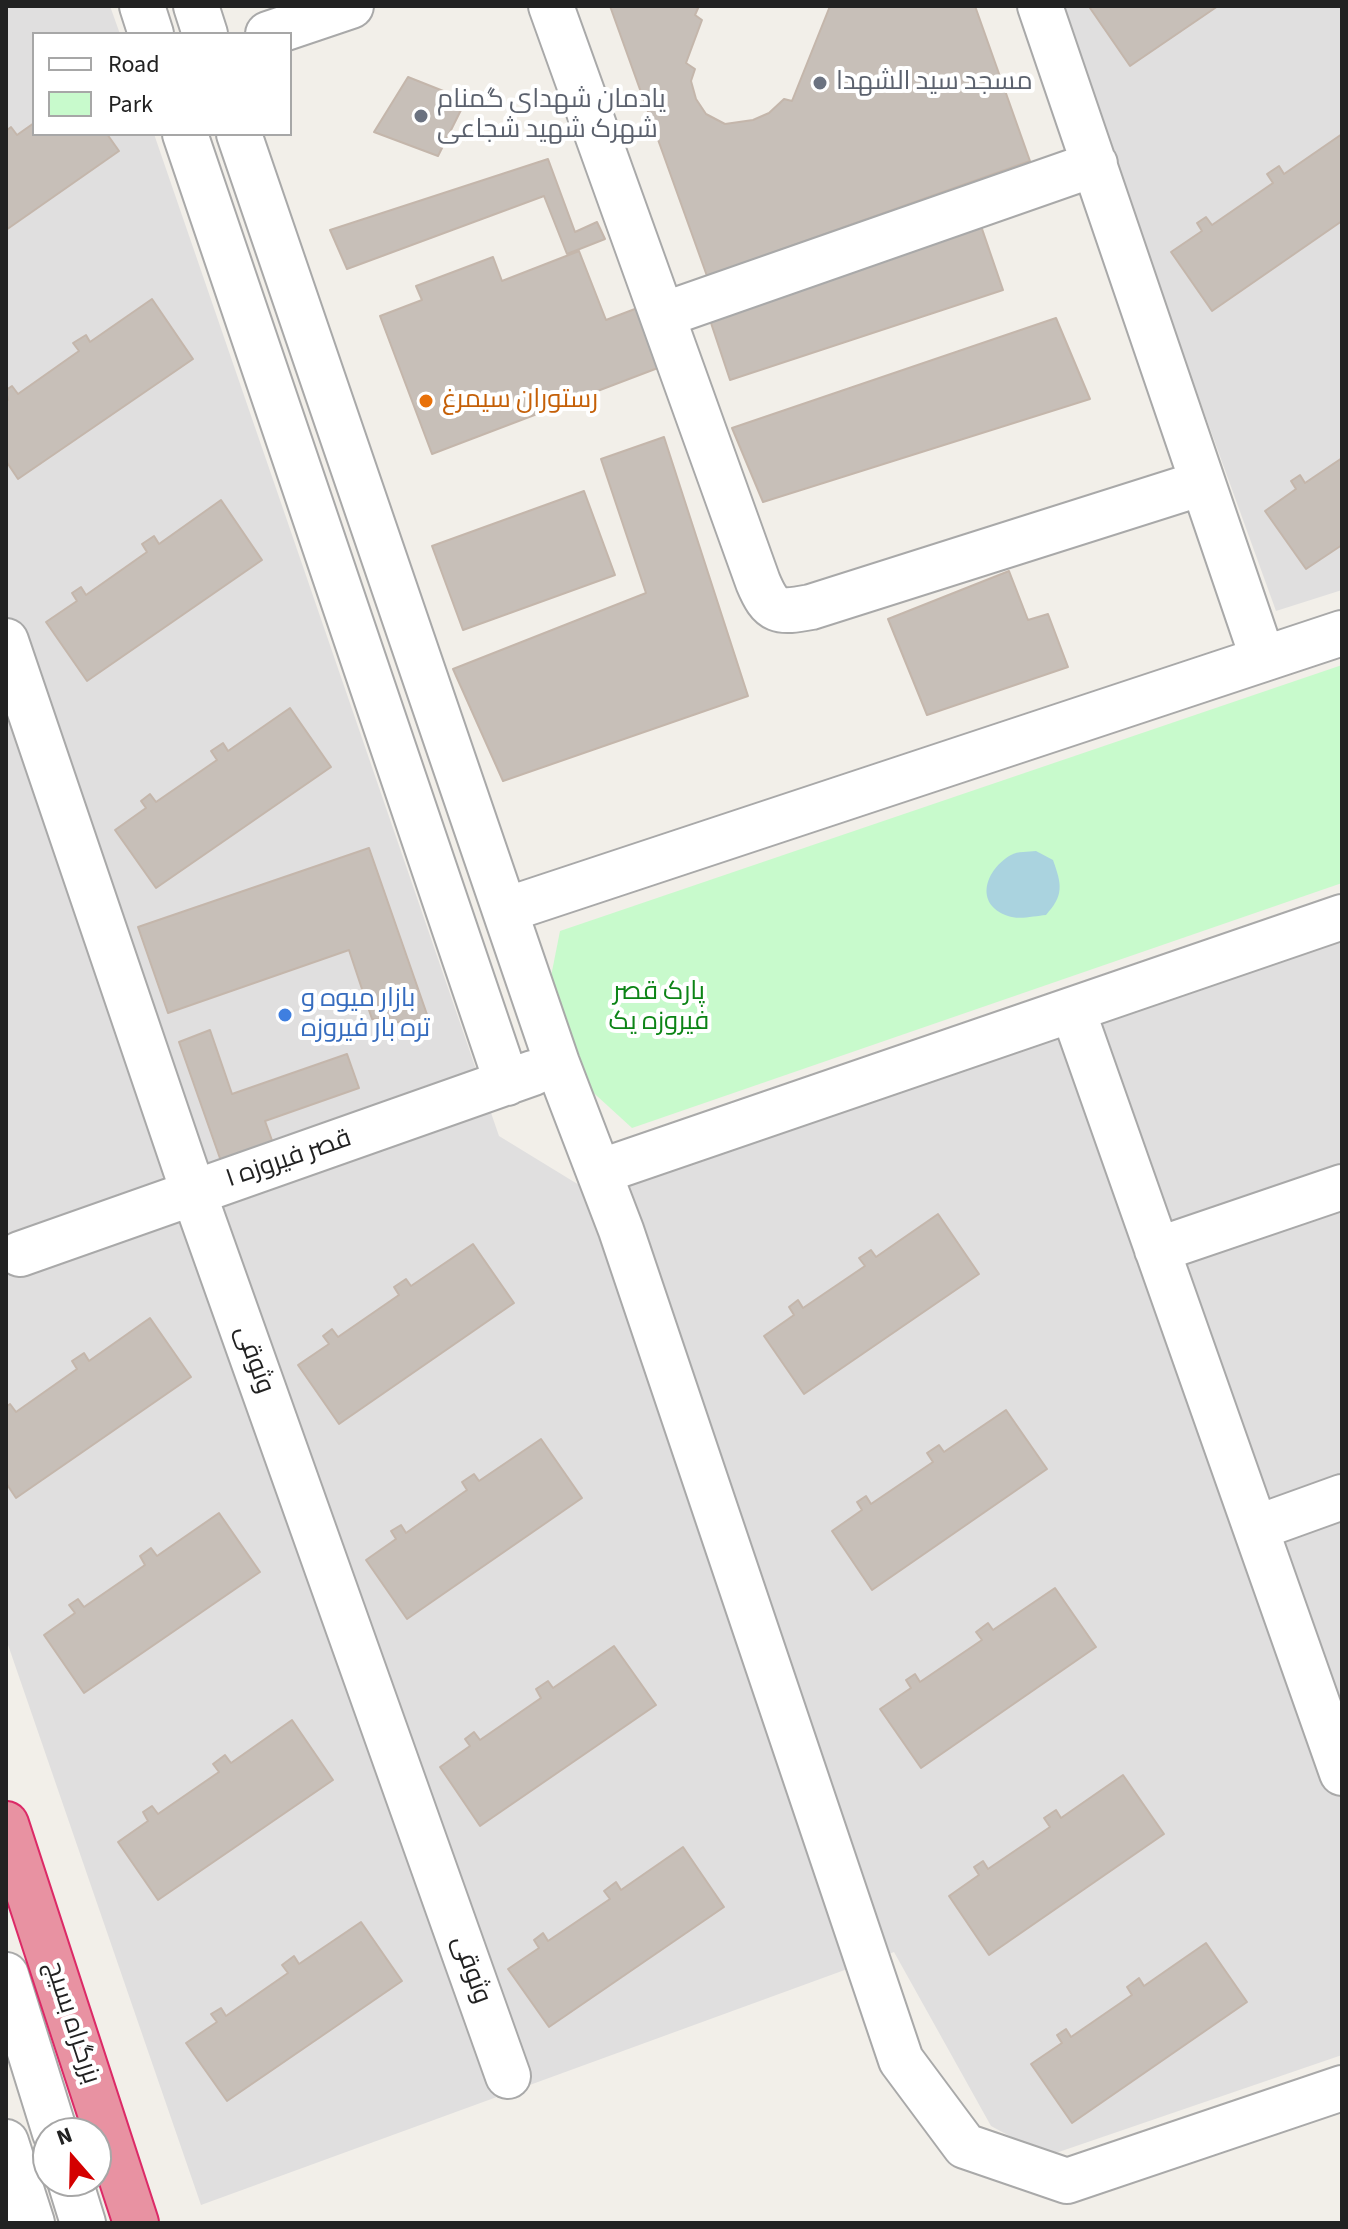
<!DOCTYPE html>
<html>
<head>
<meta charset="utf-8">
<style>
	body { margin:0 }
	#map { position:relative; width:1348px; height:2229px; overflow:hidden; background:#f2efe9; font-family:"Source Sans 3",sans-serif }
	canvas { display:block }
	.frame { position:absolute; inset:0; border:8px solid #222; pointer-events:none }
	.legend { position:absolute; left:32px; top:32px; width:260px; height:104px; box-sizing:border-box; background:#fff; border:2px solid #a7a7a7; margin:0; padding:10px 14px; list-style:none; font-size:24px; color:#222 }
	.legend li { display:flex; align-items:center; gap:16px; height:40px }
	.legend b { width:40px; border:2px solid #a7a7a7 }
	.north { position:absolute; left:32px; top:2117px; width:80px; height:80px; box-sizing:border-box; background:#fff; border:2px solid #a7a7a7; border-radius:50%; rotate:340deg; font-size:22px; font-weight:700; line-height:32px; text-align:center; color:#222 }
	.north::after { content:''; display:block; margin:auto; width:28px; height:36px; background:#d40000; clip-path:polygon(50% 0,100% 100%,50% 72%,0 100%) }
</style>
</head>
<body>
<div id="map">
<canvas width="1348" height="2229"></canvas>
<div class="frame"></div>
<ul class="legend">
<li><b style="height:10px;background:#fff"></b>Road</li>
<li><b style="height:22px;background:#c8facc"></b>Park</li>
</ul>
<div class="north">N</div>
</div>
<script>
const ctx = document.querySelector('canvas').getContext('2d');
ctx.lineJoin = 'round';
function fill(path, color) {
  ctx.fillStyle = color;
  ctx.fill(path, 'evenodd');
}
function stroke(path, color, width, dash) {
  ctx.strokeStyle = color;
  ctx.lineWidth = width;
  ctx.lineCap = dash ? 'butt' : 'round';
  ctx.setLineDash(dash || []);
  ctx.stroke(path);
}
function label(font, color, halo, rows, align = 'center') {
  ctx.font = font + ' "Source Sans 3",Cairo,sans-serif';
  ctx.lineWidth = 8;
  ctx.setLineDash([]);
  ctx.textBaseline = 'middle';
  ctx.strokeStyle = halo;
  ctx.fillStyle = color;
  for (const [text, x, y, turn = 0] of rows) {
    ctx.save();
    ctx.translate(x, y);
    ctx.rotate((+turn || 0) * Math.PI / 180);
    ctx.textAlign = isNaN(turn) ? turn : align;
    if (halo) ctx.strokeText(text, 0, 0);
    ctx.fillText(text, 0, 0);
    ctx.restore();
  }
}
fill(new Path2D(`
	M6,6H110L120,34H34V134H154L499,1136L584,1188L1342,933V2055L1047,2156L991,2126L894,1952L201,2205L6,1639Z
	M1057,6H1342V590L1276,611Z`), '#e0dfdf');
fill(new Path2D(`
	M1342,665V883L632,1128L538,1042L560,931Z`), '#c8facc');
fill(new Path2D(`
	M1036,851L1053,860C1062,885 1064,895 1046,915C1035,916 1018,920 1008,916C973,904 986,869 1011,855C1018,851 1028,852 1036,851Z`), '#aad3df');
const building = new Path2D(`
	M610,6H975L1030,161L707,276Z
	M699,6H830L792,101L784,99L769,113L753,120L725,124L706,114L696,99L691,81L695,69L686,63L702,20L695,15Z
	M1092,6H1218L1130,66L1090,8Z
	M408,77L466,100L438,156L374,132Z
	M34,123V134H107L119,151L6,230V131L11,127L17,135Z
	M1342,134V221L1212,311L1171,252L1202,231L1197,223L1206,217L1212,225L1273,183L1267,174L1279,166L1284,174Z
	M548,159L575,232L597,222L605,239L567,254L544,196L347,269L330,230Z
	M980,223L1003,290L730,380L708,314Z
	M579,251L606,320L648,304L671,363L432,454L380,316L422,300L416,286L493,257L502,281Z
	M152,299L193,359L18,479L6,461V401L8,400L6,390L12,386L18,394L79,351L73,343L86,335L90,342Z
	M1056,318L1090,399L763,502L732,428Z
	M664,437L748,696L503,781L453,669L646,593L601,459Z
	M1342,458V545L1306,569L1265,511L1296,489L1291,481L1300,475L1305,483Z
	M584,491L615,575L463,630L432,546Z
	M221,500L262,560L87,681L46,622L77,601L72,593L81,587L86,595L147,552L142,544L154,536L159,544Z
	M1009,571L1028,620L1048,614L1068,667L927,715L888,619Z
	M290,708L331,767L156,888L115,830L146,808L141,801L150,794L156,802L217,760L211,751L223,743L228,751Z
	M369,848L431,1026L372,1019L349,950L168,1013L138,927Z
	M210,1030L232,1094L347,1054L359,1088L265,1121L274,1146L222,1164L179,1042Z
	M938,1214L979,1274L804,1394L764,1336L794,1315L789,1307L798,1300L803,1308L865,1266L859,1258L871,1250L876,1257Z
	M473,1244L514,1303L339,1424L298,1365L329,1344L323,1336L332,1329L338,1337L399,1295L394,1287L406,1279L411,1286Z
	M150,1318L191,1377L16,1498L6,1483V1407L10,1404L16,1412L77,1369L72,1361L84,1353L89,1361Z
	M1006,1410L1047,1469L872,1590L832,1531L862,1510L857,1502L866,1496L871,1504L933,1462L927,1453L939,1445L944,1452Z
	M541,1439L582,1498L407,1619L366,1560L396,1539L391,1531L401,1525L406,1533L467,1490L462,1482L474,1474L479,1481Z
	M219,1513L260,1572L84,1693L44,1635L75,1613L69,1605L78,1599L84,1607L145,1565L140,1556L151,1548L157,1556Z
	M1055,1588L1096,1647L921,1768L880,1709L911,1688L906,1680L915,1674L920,1682L982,1640L976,1632L988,1623L993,1630Z
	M614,1646L656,1705L480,1826L440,1767L470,1746L465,1739L474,1732L480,1740L541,1698L536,1689L548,1681L553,1688Z
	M292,1720L333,1780L158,1900L118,1842L148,1821L143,1812L152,1806L158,1814L219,1772L213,1764L225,1755L231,1763Z
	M1123,1775L1164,1834L989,1955L949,1896L979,1875L974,1867L983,1861L988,1869L1050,1827L1044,1818L1056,1810L1061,1818Z
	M683,1847L724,1907L549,2027L508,1969L539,1948L534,1940L543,1933L548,1941L610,1899L604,1891L616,1882L621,1890Z
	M361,1922L402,1981L227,2101L186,2043L217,2022L211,2014L221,2008L226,2016L288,1973L282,1965L294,1956L299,1964Z
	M1206,1943L1247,2002L1072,2123L1031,2064L1062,2043L1057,2035L1066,2029L1071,2037L1132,1995L1127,1987L1139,1978L1144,1986Z`);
fill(building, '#c7bfb8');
stroke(building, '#c4b6ab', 2);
const minor = new Path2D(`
	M142,6L151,34
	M196,6L205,34
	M551,6L758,582C771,613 778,613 811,607L1202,483
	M1040,6L1263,659
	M268,34L351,6
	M185,134L507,1083
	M239,134L557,1063L621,1230L901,2060L965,2146L1067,2181L1342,2088
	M663,315L1095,164
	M6,641L194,1194L508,2076
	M506,910L1342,633
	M1073,1011L1342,1773
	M599,1172L1342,917
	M1157,1250L1342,1187
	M20,1254L533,1073
	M1256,1528L1342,1497
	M6,1975L55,2133
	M6,2142L32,2223
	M70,2181L83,2223`);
const highway = new Path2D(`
	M6,1824L136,2223`);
stroke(minor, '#a9a9a9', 48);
stroke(highway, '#dc2a67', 48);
stroke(minor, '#fff', 44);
stroke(highway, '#e892a2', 44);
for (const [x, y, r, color] of [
	[820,83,8,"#6b7280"],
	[421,116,8,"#6b7280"],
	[426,401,8,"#e8710a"],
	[285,1015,8,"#3f7fe0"]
]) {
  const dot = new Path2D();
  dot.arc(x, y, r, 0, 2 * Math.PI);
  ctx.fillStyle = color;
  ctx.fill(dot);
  stroke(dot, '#fff', 3);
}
label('26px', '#5b616d', '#fff', [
	["مسجد سید الشهدا",836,83],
	["یادمان شهدای گمنام",437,101],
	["شهرک شهید شجاعی",437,131]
], 'left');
label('26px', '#c56008', '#fff', [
	["رستوران سیمرغ",442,401]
], 'left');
label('26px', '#0c8416', '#fff', [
	["پارک قصر",659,993],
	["فیروزه یک",659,1023]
]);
label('26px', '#366cbe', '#fff', [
	["بازار میوه و",301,1000],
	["تره بار فیروزه",301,1030]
], 'left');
label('26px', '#222', '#fff', [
	["قصر فیروزه ۱",289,1160,-19],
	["وثوقی",253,1360,70],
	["وثوقی",470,1970,70],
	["بزرگراه بسیج",71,2023,72]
]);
</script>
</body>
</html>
